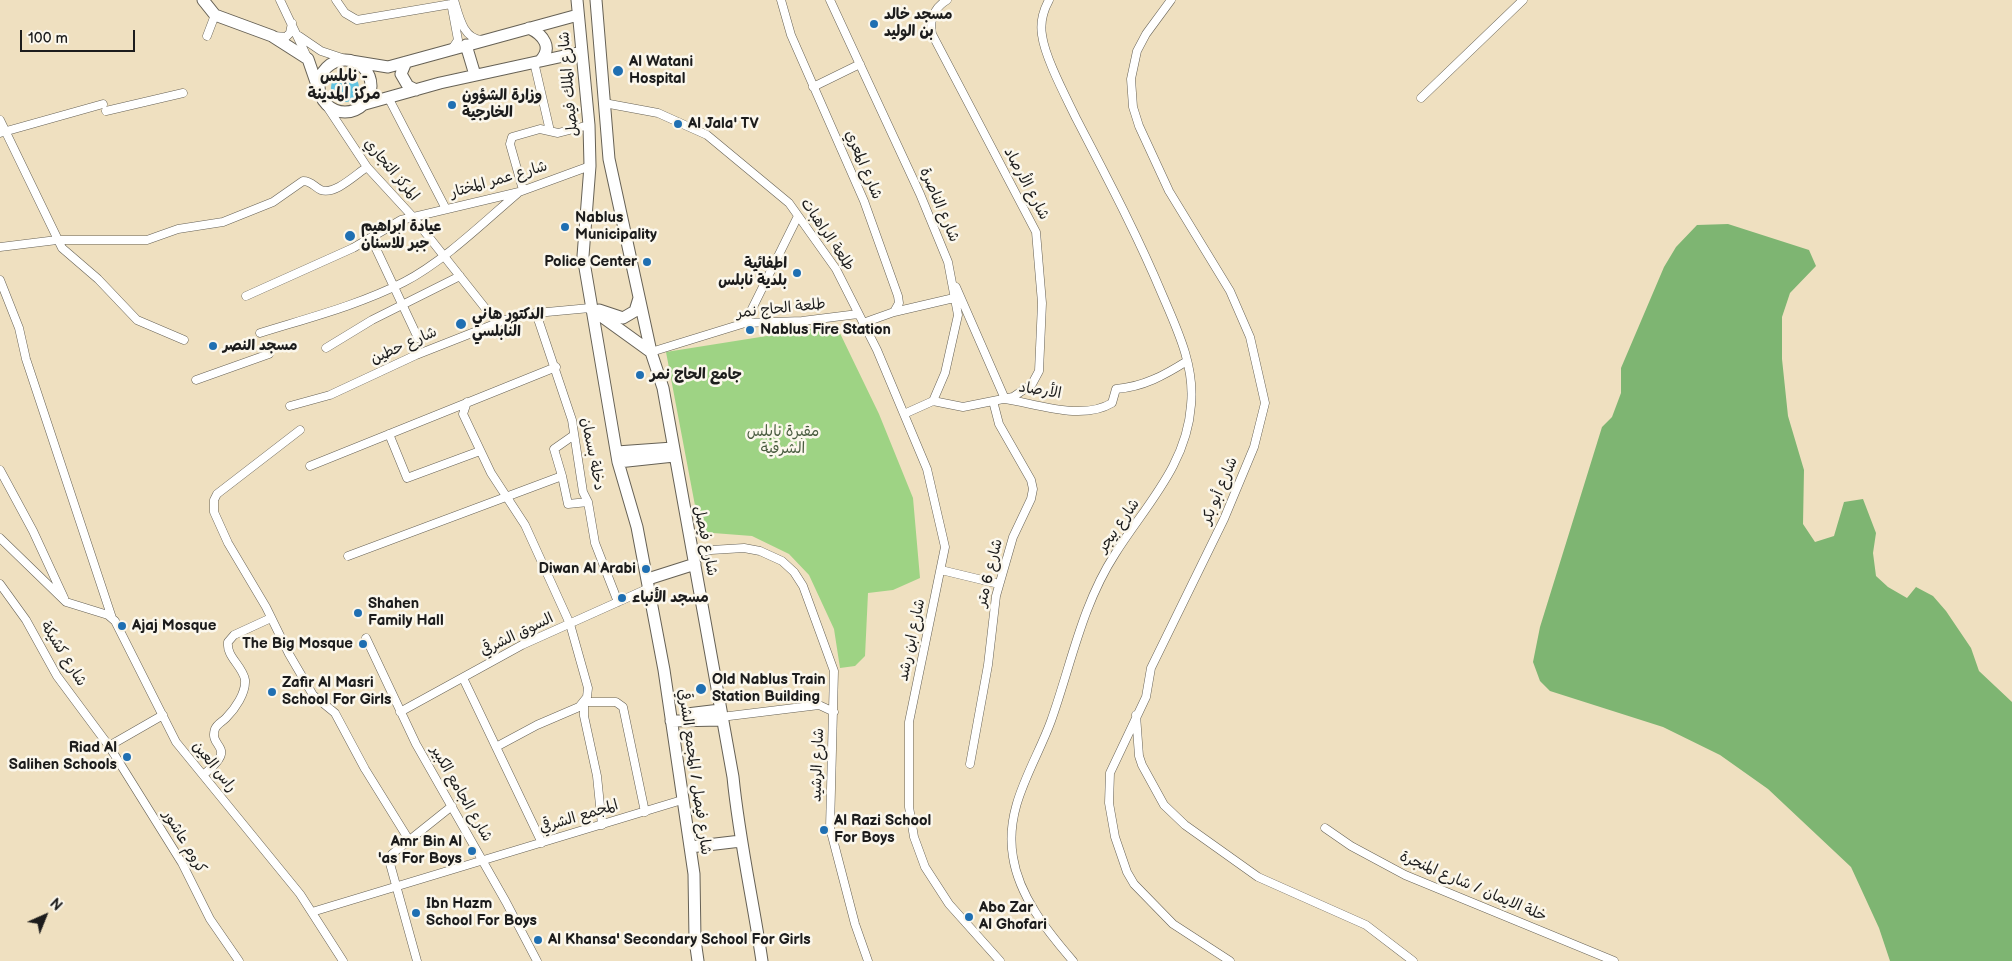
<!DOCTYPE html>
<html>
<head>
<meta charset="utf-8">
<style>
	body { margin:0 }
	#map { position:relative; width:2012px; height:961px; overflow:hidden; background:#efe0c0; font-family:"Balsamiq Sans",sans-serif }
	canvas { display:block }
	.north { position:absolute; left:20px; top:891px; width:50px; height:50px; -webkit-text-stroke:4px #fbf7ec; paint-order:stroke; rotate:44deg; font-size:14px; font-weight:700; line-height:20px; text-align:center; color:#1c1c1c }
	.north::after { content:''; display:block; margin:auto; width:18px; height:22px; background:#1c1c1c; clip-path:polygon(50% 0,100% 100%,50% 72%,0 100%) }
	.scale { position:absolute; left:20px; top:30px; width:115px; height:22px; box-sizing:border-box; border:2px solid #1c1c1c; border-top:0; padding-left:6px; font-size:15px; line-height:18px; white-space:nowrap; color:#1c1c1c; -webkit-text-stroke:4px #fbf7ec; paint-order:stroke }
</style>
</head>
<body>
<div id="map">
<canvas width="2012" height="961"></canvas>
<div class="north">N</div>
<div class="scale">100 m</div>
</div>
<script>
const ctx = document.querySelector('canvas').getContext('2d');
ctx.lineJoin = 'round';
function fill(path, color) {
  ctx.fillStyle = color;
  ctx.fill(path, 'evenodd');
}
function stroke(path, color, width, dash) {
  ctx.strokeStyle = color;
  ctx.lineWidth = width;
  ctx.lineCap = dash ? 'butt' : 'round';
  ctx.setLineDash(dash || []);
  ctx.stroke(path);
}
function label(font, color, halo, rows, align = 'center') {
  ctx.font = font + ' "Balsamiq Sans","Playpen Sans Arabic",sans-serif';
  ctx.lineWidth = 5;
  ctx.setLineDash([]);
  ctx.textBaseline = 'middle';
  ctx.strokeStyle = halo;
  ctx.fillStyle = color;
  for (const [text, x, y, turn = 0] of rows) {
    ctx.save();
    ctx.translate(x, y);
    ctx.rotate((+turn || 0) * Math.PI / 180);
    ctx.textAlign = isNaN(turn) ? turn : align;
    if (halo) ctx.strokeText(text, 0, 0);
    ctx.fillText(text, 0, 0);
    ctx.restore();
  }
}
fill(new Path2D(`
	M836,325L879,414L913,498L920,578L893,590L868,593L865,656L855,666L840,668L834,629L809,575L789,554L752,536L700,532L666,352Z`), '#9ed384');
fill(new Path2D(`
	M1728,224L1809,250L1816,266L1790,293L1782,317V359L1788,416L1804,470L1803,524L1815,542L1834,536L1844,502L1863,499L1876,533L1873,553L1876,576L1888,587L1907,598L1916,587L1933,596L1946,611L1971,648L1979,671L2012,702V961H1890L1879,928L1851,867L1768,789L1720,755L1663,727L1550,691L1540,681L1533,662L1540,627L1602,427L1612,417L1621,393V368L1664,267L1676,247L1697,225Z`), '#7eb572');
fill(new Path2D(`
	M331 88a14 14 0 1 1 28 0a14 14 0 1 1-28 0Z`), '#62c3e0');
const street = new Path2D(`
	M280,0L308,59
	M336,0L345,13L357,20L451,4
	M454,0C459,16 463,39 482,40
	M781,0L791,35L864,201L898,296L899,303L894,312L863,323
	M830,0L920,194L948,262L958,315L945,373L933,401L904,414
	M1049,0C1043,11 1040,23 1042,35C1045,58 1066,97 1076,118C1106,176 1137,234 1162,294C1177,329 1195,366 1191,405C1187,465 1145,506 1115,554C1082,605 1071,665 1051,721C1035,765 1004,807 1013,857C1019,896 1047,931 1073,961
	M1171,0L1146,34L1137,51L1131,79L1133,107L1139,126L1169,191L1230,291L1250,337L1265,403L1254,447L1224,519L1151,668L1146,697L1110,773L1109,803L1115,837L1127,872L1134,884L1173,924L1230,961
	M452,8L458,40L452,49
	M207,36L215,15
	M274,36L286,37L290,33L292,23
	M299,36L321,51L351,61
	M534,62L550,131
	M813,87L860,64
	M388,97L446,209
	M1421,98L1523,0
	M324,102L367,167L413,217L497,323
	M604,103L658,113L707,135L789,203L836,269L877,350L927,469L945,547L909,722V807L914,837L925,867L949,904L1000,961
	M106,111L183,93
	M0,120L62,248L98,279L137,320L184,340
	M0,133L103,104
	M523,190L510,144L512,137L540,129L558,133L589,125
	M371,238L418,338
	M0,247L57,240H147L178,229L223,222L273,202L303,181C312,181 314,187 321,190C335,195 355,175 367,167
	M0,280L19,328L26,359L112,618
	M956,287L1005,399C1038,404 1082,421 1112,403L1116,389C1143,387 1165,375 1187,361
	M246,296L353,248L401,220L519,192L590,166
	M894,312L954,298
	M536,313L572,420L583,492L588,502L595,543L618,602
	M745,323L798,216
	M260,333C308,318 359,305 404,282C443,262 484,222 518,193
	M326,348L372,320L460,276
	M651,352L745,323L802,321L858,314
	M196,380L269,354
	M933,401L963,407L1013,397L1032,384L1039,371L1042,303L1036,232L932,34C929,19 934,8 947,0
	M467,402L463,414L491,473L525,525L570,624L588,688L587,697L579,707L537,725L496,747
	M290,406L330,395L416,355L505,320L536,313L590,308
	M300,430L217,494L214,500V512L228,543L266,607L289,654L313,695L335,713L365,769L409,840
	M389,434L407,478L480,451
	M310,466L556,367
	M0,470L33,531L64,598
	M562,476L568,504L588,502
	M0,538L66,602L108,615L115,621L176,742L300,894L343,961
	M693,554L711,550L744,548L760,551L782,561L794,572L803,586L834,671L830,828L855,924L868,961
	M348,556L562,476L554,449L574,435
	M941,570L999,584
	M0,584L26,620L57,676L109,746L182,863L210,919L239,961
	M366,638L416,744L506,902L537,961
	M463,678L542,843
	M400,712L522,645L649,588
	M1136,715L1139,756L1142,765L1164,805L1185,825L1258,877L1366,925L1413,961
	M721,717L819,705L834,712
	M109,746L163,715
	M970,764L988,665L996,596L1013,537L1031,499L1033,489L1031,480L999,424L993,401
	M203,775C240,745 208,749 215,729C217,724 222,722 226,718C235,709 246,693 245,680C243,666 226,657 228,642L234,635L271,618
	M602,825L597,776L584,716V702H616L623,707L645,812
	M1325,828L1351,846L1405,875L1614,961
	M312,912L682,800
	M417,961L389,860L392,854L452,806`);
const secondary = new Path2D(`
	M203,0L215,15L272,36L308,59L318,88
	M577,0L589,125L590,166L583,256L618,462L637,527L664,670L694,874L695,940L698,961
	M596,0L609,159L651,352L663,388L733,777C739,839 753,900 762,961
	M529,28C544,35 553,48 540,61
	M466,45L475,75
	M319 86a26 26 0 1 1 52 0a26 26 0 1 1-52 0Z
	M351,61L388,67L578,15
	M406,62L401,74L408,86L416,90
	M365,104L440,83L582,52
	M590,308L651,352
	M599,310L623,318L635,311L639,298
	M617,452L673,448
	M618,462L674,456
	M648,579L695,564
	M687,714L720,710
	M671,721L722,720
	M690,847L741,841`);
stroke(street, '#666155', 9);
stroke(secondary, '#666155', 13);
stroke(street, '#fff', 8);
stroke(secondary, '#fff', 11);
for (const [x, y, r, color] of [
	[874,24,5,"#1f6fb2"],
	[618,71,6,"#1f6fb2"],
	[452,105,5,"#1f6fb2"],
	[678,124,5,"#1f6fb2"],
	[565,227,5,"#1f6fb2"],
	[350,236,6,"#1f6fb2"],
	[647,262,5,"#1f6fb2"],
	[797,273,5,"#1f6fb2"],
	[461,324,6,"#1f6fb2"],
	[750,330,5,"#1f6fb2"],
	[213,346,5,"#1f6fb2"],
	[640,375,5,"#1f6fb2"],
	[646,569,5,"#1f6fb2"],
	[622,598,5,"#1f6fb2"],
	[358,613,5,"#1f6fb2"],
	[122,626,5,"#1f6fb2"],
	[363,644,5,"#1f6fb2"],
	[701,689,6,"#1f6fb2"],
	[272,692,5,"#1f6fb2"],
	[127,757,5,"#1f6fb2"],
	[824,830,5,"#1f6fb2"],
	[472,851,5,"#1f6fb2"],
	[416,913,5,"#1f6fb2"],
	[969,917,5,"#1f6fb2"],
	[538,940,5,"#1f6fb2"]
]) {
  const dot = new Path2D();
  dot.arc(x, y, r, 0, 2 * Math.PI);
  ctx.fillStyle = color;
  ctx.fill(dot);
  stroke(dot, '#fbf7ec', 2);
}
label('bold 15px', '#1c1c1c', '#fbf7ec', [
	["مسجد خالد",884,15],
	["بن الوليد",884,32],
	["Al Watani",629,62],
	["Hospital",629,79],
	["وزارة الشؤون",462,96],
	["الخارجية",462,113],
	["Al Jala' TV",688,124],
	["Nablus",575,218],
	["Municipality",575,235],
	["عيادة ابراهيم",361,227],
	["جبر للاسنان",361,244],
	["Police Center",637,262,"right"],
	["اطفائية",787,264,"right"],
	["بلدية نابلس",787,281,"right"],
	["الدكتور هاني",472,315],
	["النابلسي",472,332],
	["Nablus Fire Station",760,330],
	["مسجد النصر",223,346],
	["جامع الحاج نمر",650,375],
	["Diwan Al Arabi",636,569,"right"],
	["مسجد الأنباء",632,598],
	["Shahen",368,604],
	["Family Hall",368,621],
	["Ajaj Mosque",132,626],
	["The Big Mosque",353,644,"right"],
	["Old Nablus Train",712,680],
	["Station Building",712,697],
	["Zafir Al Masri",282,683],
	["School For Girls",282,700],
	["Riad Al",117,748,"right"],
	["Salihen Schools",117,765,"right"],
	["Al Razi School",834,821],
	["For Boys",834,838],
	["Amr Bin Al",462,842,"right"],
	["'as For Boys",462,859,"right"],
	["Ibn Hazm",426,904],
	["School For Boys",426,921],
	["Abo Zar",979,908],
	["Al Ghofari",979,925],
	["Al Khansa' Secondary School For Girls",548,940]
], 'left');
label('15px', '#1c1c1c', '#fbf7ec', [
	["شارع الملك فيصل",569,84,-95],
	["شارع المعري",863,165,67],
	["المركز التجاري",391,170,50],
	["شارع عمر المختار",499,180,-16],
	["شارع الأرصاد",1026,184,62],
	["شارع الناصرة",939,205,67],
	["طلعة الراهبات",827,235,56],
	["طلعة الحاج نمر",781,309,-6],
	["شارع حطين",404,346,-24],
	["الأرصاد",1040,391,9],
	["دخلة بسمان",592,454,79],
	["شارع أبو بكر",1220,491,-67],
	["شارع بيجر",1119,526,-55],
	["شارع فيصل",705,541,79],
	["شارع 6 متر",990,573,-76],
	["السوق الشرقي",517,635,-26],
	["شارع ابن رشد",912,640,-78],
	["شارع كشيكة",63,654,58],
	["شارع الرشيد",818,765,-88],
	["راس العين",214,767,51],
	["شارع فيصل / المجمع الشرقي",694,772,82],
	["شارع الجامع الكبير",461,794,60],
	["المجمع الشرقي",579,817,-17],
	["كروم عاشور",184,842,59],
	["خلة الايمان / شارع المنجرة",1473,887,23]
]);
label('15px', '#4a5c40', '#fbf7ec', [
	["مقبرة نابلس",783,432],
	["الشرقية",783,449]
]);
label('bold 16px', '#1c1c1c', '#fbf7ec', [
	["نابلس -",344,77],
	["مركز المدينة",344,95]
]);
</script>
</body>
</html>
